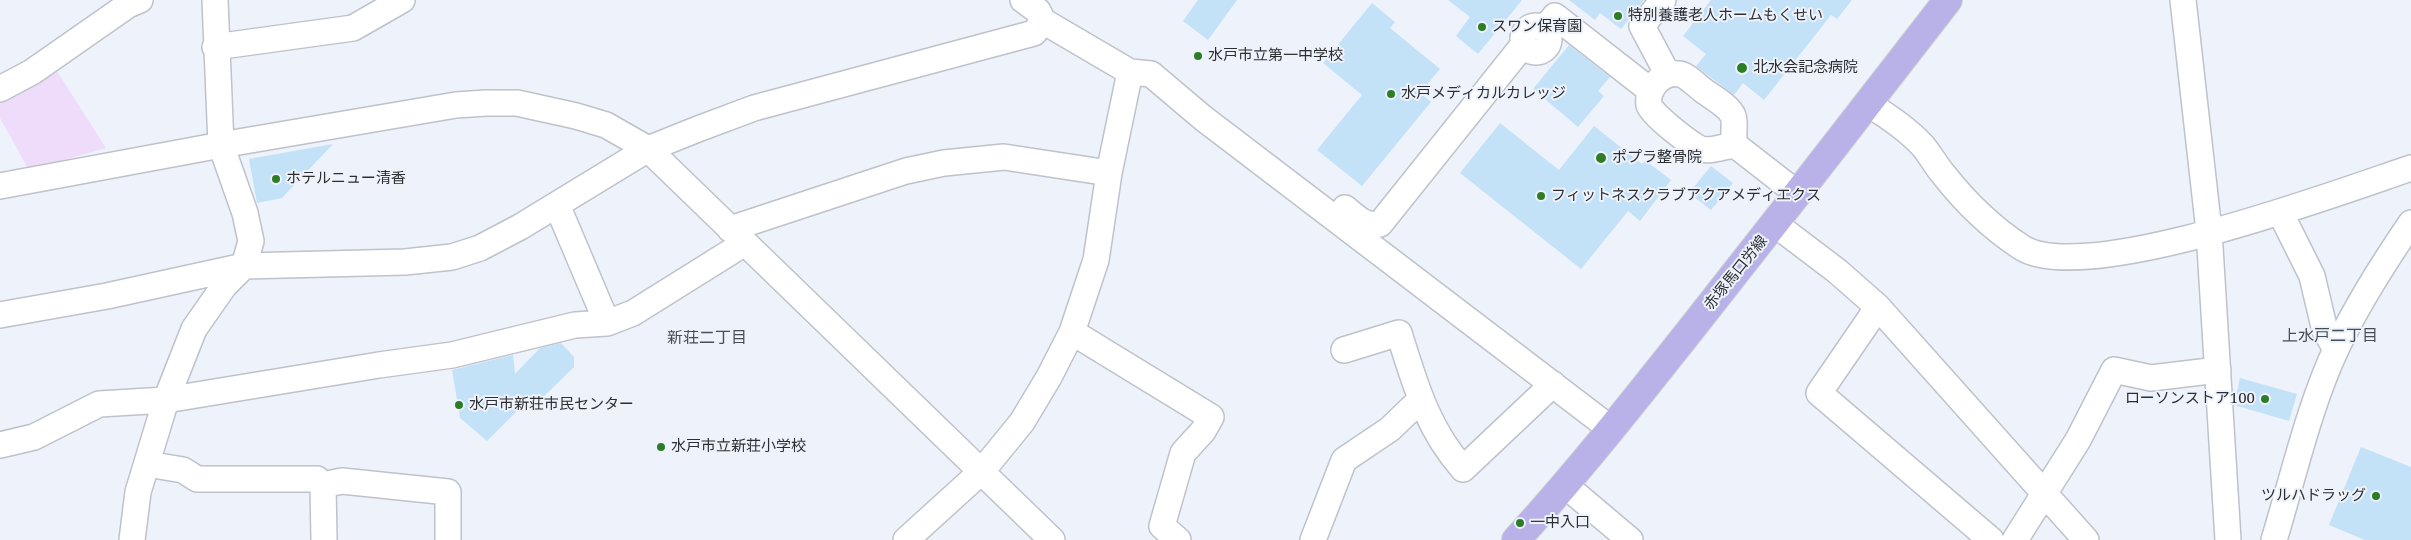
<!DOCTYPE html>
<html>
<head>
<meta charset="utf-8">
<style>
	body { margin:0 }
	canvas { display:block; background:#eef2fb }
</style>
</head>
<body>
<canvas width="2411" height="540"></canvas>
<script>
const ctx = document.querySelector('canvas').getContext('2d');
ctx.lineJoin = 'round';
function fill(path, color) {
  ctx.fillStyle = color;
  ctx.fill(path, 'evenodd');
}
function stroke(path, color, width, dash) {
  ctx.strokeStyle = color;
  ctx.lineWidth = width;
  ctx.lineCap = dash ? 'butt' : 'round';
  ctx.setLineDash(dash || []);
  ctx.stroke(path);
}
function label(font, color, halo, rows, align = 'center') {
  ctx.font = font + ' "Noto Serif","Noto Sans JP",serif';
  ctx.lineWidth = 4;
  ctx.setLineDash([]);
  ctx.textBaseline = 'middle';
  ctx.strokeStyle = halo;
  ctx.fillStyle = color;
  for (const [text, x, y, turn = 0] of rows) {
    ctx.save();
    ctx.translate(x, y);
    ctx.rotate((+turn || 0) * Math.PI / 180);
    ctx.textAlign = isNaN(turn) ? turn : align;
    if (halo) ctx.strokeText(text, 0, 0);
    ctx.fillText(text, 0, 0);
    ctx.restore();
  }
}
fill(new Path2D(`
	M55,68L106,148L29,170L0,118V103Z`), '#eedcfa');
fill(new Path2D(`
	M1198,0H1237L1208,40L1183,21Z
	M1448,0H1522L1478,54L1456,36L1470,17Z
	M1569,0H1644L1621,29L1600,13L1595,20Z
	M1711,0H1852L1837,19L1831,15L1764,100L1743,83L1734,95L1696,66L1706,54L1683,36Z
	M1372,3L1395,22L1390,28L1440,69L1420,93L1431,102L1362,186L1317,150L1362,95L1323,63Z
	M1569,45L1610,77L1598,91L1604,96L1578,127L1533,89Z
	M1500,123L1559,170L1594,126L1642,164L1645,160L1671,180L1640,221L1628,211L1581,269L1460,173Z
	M333,144L282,198L257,203L249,159Z
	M1711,166L1733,183L1711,210L1689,193Z
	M561,343L574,357V367L536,404L534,402L524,412L520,408L487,441L460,418L452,370L513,355L515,374L540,348Z
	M2240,378L2297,394L2289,421L2234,405Z
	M2361,447L2411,467V540H2365L2329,525Z`), '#c3e1f7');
const minor = new Path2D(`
	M1023,0L1038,11L1043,21L1130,72L1151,74L1203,118L1611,429
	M1663,0L1642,26L1668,75
	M2183,0L2209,231L2228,540
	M1523 39a13 13 0 1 1 26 0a13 13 0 1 1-26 0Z
	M1545,28L1555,16L1651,91
	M215,47L353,28L402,0
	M0,89L32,72L128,5L140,0
	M1868,104C1888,116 1906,128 1922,145C1930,154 1936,166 1944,175C1966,203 1992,228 2021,247C2083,288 2339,192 2411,168
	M1735,145C1724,146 1710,152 1701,149C1691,145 1651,114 1649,105C1646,88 1663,71 1679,74C1687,75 1697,86 1704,91C1712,97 1729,106 1733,116C1736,123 1732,135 1735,145L1798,194
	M0,186L221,145L456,105L486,103H517L576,116L606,125L648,149L1052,540
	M557,205L607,323
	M1345,208C1355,216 1366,228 1380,224L1524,44
	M2280,212L2312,276L2325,331L2336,349
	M1775,224L1837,271L1878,307L2086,540
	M730,229L906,171L944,163L1004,157L1109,173
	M1878,307L1819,393L1991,540
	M0,315L107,296L244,266L405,262L452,257L480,248L520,227L648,149L698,129L754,108L1034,33L1043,21
	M1072,332L1211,417L1203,431L1183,453L1162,526L1178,540
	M1344,350L1399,333C1415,384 1427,428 1463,469L1553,384
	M0,445L34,437L99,404L166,400L379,365L452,355L575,325L607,323L633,313L745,243
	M147,464L183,470L197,479H317L323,485
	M1566,486L1630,540
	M132,540L138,492L166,400L194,329L224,286L244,266L251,241L245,213L221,145L215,0
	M324,540L323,485L342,481L448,492V540
	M906,540L982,471L1022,422L1049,377L1072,332L1096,260L1109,173L1130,72
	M1313,540L1344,460L1390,429L1420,400
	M2015,540L2078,440L2114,370L2151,378L2218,370
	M2274,540C2293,478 2309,406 2337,347C2358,303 2383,264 2411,223`);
const major = new Path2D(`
	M1516,540C1578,472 1635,400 1692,328C1778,219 1863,110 1948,0`);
stroke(minor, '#bec2cb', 28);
stroke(major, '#d1d1d2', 30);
stroke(minor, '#fff', 25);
stroke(major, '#b9b2e9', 28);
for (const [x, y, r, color] of [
	[1618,16,5,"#2d7d27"],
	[1482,27,5,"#2d7d27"],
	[1198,56,5,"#2d7d27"],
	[1742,68,6,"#2d7d27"],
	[1391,94,5,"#2d7d27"],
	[1601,158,6,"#2d7d27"],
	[276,179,5,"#2d7d27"],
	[1541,196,5,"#2d7d27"],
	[2265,399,5,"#2d7d27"],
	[459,405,5,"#2d7d27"],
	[661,447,5,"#2d7d27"],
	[2376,496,5,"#2d7d27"],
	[1520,523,5,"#2d7d27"]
]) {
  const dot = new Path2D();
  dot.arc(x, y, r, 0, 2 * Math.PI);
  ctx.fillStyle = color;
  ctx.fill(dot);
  stroke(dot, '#eef2fb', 2);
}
label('15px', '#2c2e31', '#eef2fb', [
	["特別養護老人ホームもくせい",1628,16],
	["スワン保育園",1492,27],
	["水戸市立第一中学校",1208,56],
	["北水会記念病院",1753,68],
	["水戸メディカルカレッジ",1401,94],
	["ポプラ整骨院",1612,158],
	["ホテルニュー清香",286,179],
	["フィットネスクラブアクアメディエクス",1551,196],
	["ローソンストア100",2255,399,"right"],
	["水戸市新荘市民センター",469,405],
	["水戸市立新荘小学校",671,447],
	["ツルハドラッグ",2366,496,"right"],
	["一中入口",1530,523]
], 'left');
label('15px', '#2c2e31', '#eef2fb', [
	["赤塚馬口労線",1736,273,-51]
]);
label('16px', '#494d54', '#eef2fb', [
	["上水戸二丁目",2330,336],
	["新荘二丁目",707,338]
]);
</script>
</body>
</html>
